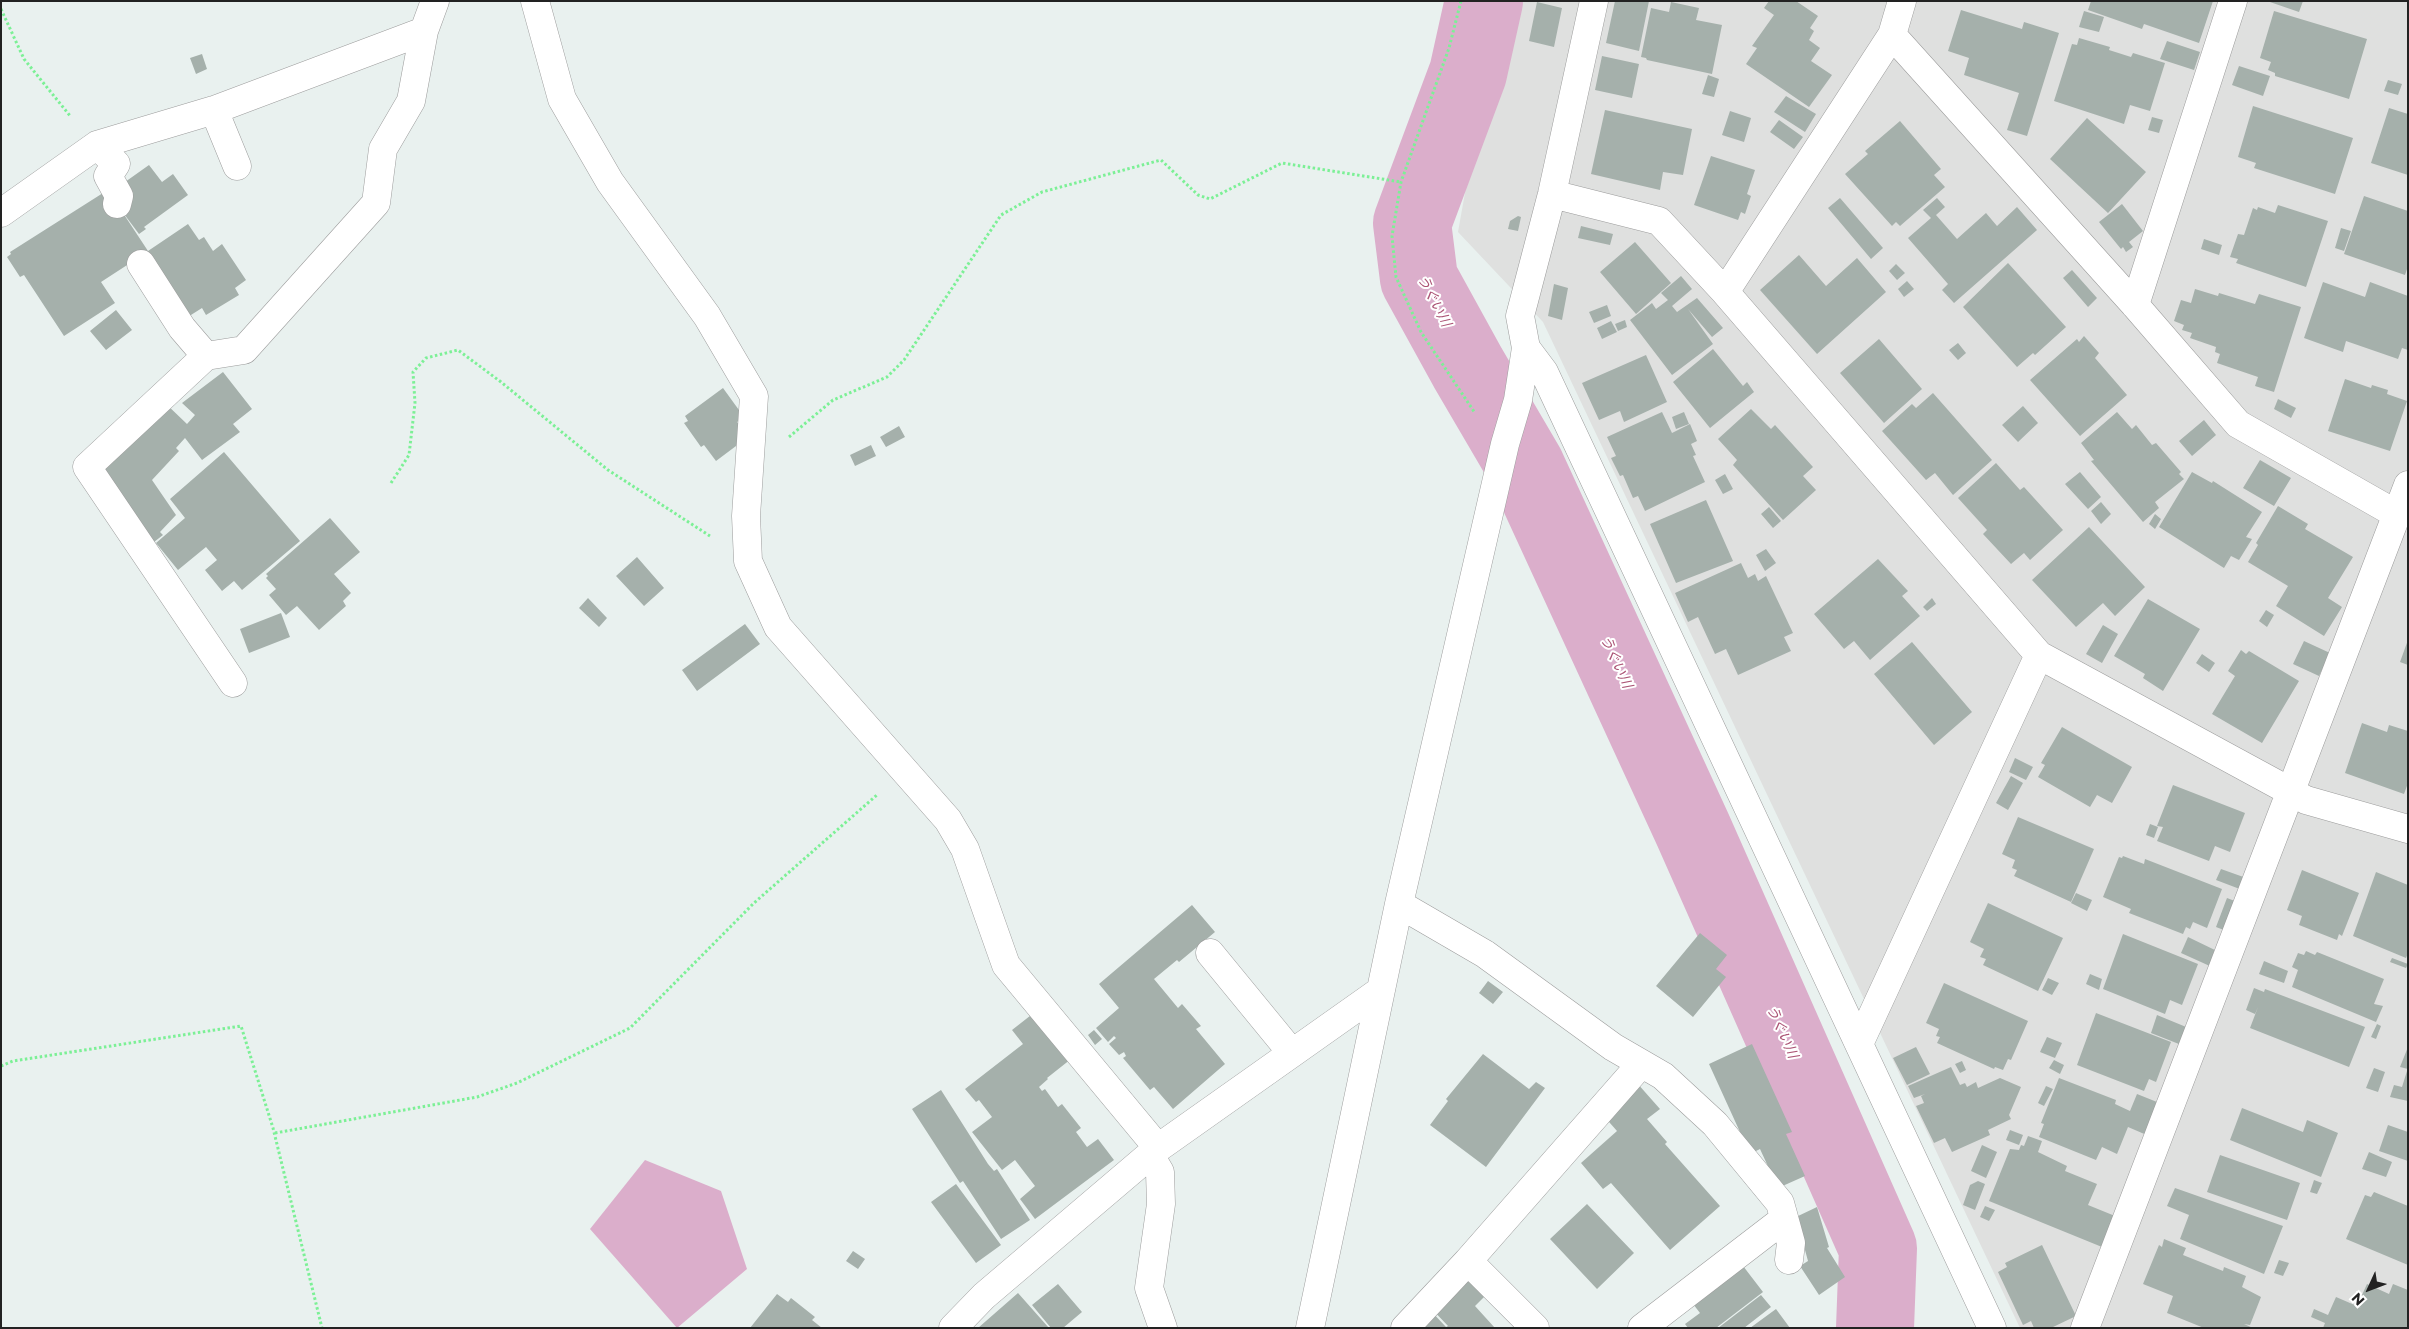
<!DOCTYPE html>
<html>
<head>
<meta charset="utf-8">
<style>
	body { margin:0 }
	#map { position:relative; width:2409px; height:1329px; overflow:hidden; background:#e9f1ef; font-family:Montserrat,sans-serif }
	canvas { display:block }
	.frame { position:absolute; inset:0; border:2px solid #222; pointer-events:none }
	.north { position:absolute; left:2344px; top:1264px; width:50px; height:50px; -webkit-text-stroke:4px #fff; paint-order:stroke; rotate:227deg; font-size:14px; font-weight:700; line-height:20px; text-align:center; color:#222 }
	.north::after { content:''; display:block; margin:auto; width:18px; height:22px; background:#222; clip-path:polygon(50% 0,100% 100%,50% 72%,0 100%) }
</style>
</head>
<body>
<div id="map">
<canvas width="2409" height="1329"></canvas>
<div class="frame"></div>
<div class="north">N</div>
</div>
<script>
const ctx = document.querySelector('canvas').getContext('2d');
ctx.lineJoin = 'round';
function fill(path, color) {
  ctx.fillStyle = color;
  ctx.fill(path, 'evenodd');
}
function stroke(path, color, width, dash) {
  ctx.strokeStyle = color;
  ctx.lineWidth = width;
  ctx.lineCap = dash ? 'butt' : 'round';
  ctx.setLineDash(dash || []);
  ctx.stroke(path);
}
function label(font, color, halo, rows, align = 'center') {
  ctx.font = font + ' Montserrat,"Noto Sans JP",sans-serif';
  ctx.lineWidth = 4;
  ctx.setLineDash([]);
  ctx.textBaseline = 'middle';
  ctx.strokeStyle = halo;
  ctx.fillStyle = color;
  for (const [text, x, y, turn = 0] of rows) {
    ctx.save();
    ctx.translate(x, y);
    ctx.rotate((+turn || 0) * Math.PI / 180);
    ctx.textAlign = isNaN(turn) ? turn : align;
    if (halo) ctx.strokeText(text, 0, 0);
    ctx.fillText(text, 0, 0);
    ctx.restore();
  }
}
fill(new Path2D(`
	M1506,1H2408V1328H2020L1543,322L1458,232L1485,81Z`), '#dfe0df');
fill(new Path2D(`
	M645,1160L721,1191L747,1269L677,1328L590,1229Z`), '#dbaecb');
stroke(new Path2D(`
	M1484,1L1468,73L1412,223L1419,279L1468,368L1526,467L1693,830L1878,1248L1875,1328`), '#dbaecb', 78);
fill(new Path2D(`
	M1615,1H1649L1639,51L1606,43Z
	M1769,1H1796L1818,16L1810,28L1814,31L1809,40L1820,48L1811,61L1832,75L1809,107L1746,64L1757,48L1752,46L1774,15L1764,8Z
	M2091,1H2213L2199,43L2144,24L2142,29L2088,10Z
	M2267,1H2303L2299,12Z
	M1537,2L1562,8L1554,47L1529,41Z
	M1671,2L1699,8L1696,20L1722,25L1712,74L1647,60L1646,58L1641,57L1651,8L1669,12Z
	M1961,10L2022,29L2024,22L2059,33L2027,136L2007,130L2019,93L1964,75L1969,58L1948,51Z
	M2084,11L2104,17L2099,32L2079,27Z
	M2274,11L2367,39L2349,99L2275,76V73L2268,70L2271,62L2260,58Z
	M2079,38L2110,47L2109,50L2131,57L2133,53L2165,63L2150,111L2130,105L2124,124L2054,101L2072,44L2077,45Z
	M2167,41L2200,52L2194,70L2160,59Z
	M202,54L207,69L196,74L190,58Z
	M1602,56L1639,64L1632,98L1595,90Z
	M2239,66L2270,76L2263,96L2232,85Z
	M1708,75L1719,79L1714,97L1702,94Z
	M2388,80L2402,84L2398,95L2384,91Z
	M1786,96L1816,114L1805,132L1774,112Z
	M2253,106L2353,138L2335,194L2254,168L2256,163L2238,157Z
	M2389,108L2408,114V175L2371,163Z
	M1605,110L1692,129L1683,175L1663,172L1660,190L1591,174Z
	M1730,111L1751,118L1744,142L1722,135Z
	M2152,117L2163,120L2159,133L2148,130Z
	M2087,118L2146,172L2108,213L2050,159Z
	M1779,120L1803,137L1794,149L1770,132Z
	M1900,121L1941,169L1934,175L1945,187L1900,226L1896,222L1892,226L1845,174L1868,154L1865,151Z
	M1711,156L1755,170L1747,194L1751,196L1745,214L1741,212L1738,220L1694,205Z
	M149,165L162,182L173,174L188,195L144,227L146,229L139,234L121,210L118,187Z
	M103,193L121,210L148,251L188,224L199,240L204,237L213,251L222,244L246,280L235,288L239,295L206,315L202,308L183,320L141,256L101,282L115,303L64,336L24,275L20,277L7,257L11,254L10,252Z
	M2364,196L2408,211V266L2405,275L2344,254Z
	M1840,198L1883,248L1871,259L1828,208Z
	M1937,198L1945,207L1936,215L1957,239L1986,213L1997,226L2017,207L2037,230L1954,303L1942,290L1948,284L1908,238L1931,218L1923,210Z
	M2122,204L2143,231L2129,242L2133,247L2126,252L2123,247L2121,249L2099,222Z
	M2278,205L2328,221L2306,287L2236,263L2238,259L2230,257L2238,234L2244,235L2253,208L2257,210L2258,207L2275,213Z
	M1518,216L1521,217L1518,231L1508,229L1510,221Z
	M1581,226L1613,234L1610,245L1578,238Z
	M2341,228L2351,231L2344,251L2335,248Z
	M2204,239L2222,245L2219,255L2201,249Z
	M1635,242L1671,283L1636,314L1600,272Z
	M1799,255L1826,286L1857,258L1886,292L1817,354L1760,290Z
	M2008,263L2066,327L2035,355L2033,353L2017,367L1963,307Z
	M1896,264L1905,273L1897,280L1889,271Z
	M2072,270L2097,298L2088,307L2063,278Z
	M1681,276L1692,289L1672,306L1677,312L1697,298L1723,328L1712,337L1688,309L1713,344L1672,375L1630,320L1652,303L1656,309L1668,300L1661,293Z
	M1907,281L1914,289L1904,297L1898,289Z
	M2323,282L2365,297L2370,282L2408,296V350L2402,348L2398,359L2346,341L2343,352L2304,338Z
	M1554,284L1568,288L1562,320L1548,316Z
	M2195,289L2218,296L2219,293L2255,304L2259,294L2301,307L2274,392L2255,386L2258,377L2217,363L2220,354L2215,352L2216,347L2190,338L2192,333L2182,330L2184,325L2174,321L2181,300L2191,303Z
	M1607,305L1611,316L1594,323L1589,312Z
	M116,310L132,330L106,350L90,331Z
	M1625,320L1627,327L1618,331L1615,324Z
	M1611,321L1617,332L1602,339L1597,328Z
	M2084,336L2099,353L2095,358L2127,395L2080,436L2030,380L2077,339L2079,342Z
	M1879,339L1922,389L1884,423L1840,373Z
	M1958,343L1966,353L1958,360L1949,350Z
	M1713,349L1743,386L1747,382L1754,392L1710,428L1673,382Z
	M1646,355L1667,402L1624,422L1620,411L1599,420L1582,383Z
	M223,372L252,409L233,424L240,432L202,460L185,438L176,448L179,451L152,480L176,515L160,532L163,535L154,542L100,475L163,401L187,424L195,415L182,403Z
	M2345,379L2371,388L2372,385L2388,390L2387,394L2407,401L2390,451L2328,431Z
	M723,388L744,417L737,422L748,437L716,461L704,445L701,447L684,423L688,421L685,416Z
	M1933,393L1992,460L1953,495L1935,473L1926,480L1882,431L1912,404L1916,408Z
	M2278,399L2296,408L2291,418L2274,409Z
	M2023,406L2038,423L2018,442L2002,425Z
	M1751,409L1771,429L1775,425L1813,467L1803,476L1816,490L1783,520L1733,465L1737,460L1718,439Z
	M1662,412L1672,433L1690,424L1697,441L1691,444L1696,455L1693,456L1705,482L1645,511L1638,496L1633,498L1623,475L1620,476L1611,458L1616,456L1607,437Z
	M1684,412L1689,424L1676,429L1672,417Z
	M2117,412L2132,429L2136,425L2152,445L2156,443L2181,472L2179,474L2184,479L2155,502L2159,508L2143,522L2091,461L2094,460L2081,443Z
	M2204,420L2216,435L2192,456L2179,441Z
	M899,426L905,437L886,447L880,437Z
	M871,445L876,456L855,466L850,455Z
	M224,452L300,541L242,590L234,581L222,591L205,570L217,560L206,547L178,570L156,543L185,518L170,499Z
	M2260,460L2291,478L2274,506L2243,488Z
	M1996,463L2020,490L2024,487L2063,530L2030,560L2024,553L2011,564L1983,534L1987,530L1958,498Z
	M2080,472L2101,497L2088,509L2065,484Z
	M2192,472L2212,483L2213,481L2262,512L2246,537L2252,539L2239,560L2231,556L2224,568L2159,527Z
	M1725,474L1733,489L1723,494L1715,480Z
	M1706,500L1733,561L1676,583L1650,524Z
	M2101,502L2111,514L2101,524L2091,511Z
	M2278,506L2308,524L2305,529L2353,557L2328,598L2342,607L2324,636L2276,606L2288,586L2248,562L2258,545L2256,543Z
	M1769,507L1781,521L1773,528L1761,514Z
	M2155,514L2161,519L2155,529L2149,524Z
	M330,518L360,552L334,574L351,593L343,601L346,606L319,630L297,606L286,615L269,595L276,589L266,578L268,576L266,574Z
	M2089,527L2145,587L2115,616L2103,603L2076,627L2032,580Z
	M1766,549L1776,563L1765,571L1756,555Z
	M637,557L664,588L644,606L616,576Z
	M1878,559L1908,591L1902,596L1920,616L1870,660L1854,641L1844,649L1814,614Z
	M1741,563L1748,578L1755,574L1758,581L1766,576L1793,633L1784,637L1791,651L1738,675L1726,649L1715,654L1698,617L1688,622L1675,593Z
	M588,598L607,618L599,627L579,608Z
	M1932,598L1936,604L1927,611L1923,607Z
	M2148,599L2200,629L2163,691L2143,678L2145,674L2114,656Z
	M2266,610L2274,615L2267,627L2259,621Z
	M281,613L290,637L249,653L240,629Z
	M745,624L760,644L697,691L682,670Z
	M2103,625L2118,634L2102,663L2086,654Z
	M2408,640V665L2400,662Z
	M2304,641L2330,653L2319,676L2293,664Z
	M1912,642L1972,712L1934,745L1874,674Z
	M2241,650L2246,654L2249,651L2299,681L2262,743L2212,714L2235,676L2228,671Z
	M2202,654L2215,663L2209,672L2196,663Z
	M2362,723L2387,732L2389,725L2408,731V783L2404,794L2345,773Z
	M2062,727L2132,767L2112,803L2097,795L2090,807L2038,777L2045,765L2041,763Z
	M2015,758L2033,767L2026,780L2009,772Z
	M2011,776L2023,783L2008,810L1996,803Z
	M2173,785L2245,813L2230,852L2215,846L2209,861L2157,841L2163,827L2157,826Z
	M2018,817L2094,849L2071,902L2014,876L2017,870L2012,868L2015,860L2002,854Z
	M2150,824L2158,827L2154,838L2146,835Z
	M2123,856L2144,864L2145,859L2222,889L2207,928L2193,922L2190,929L2186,927L2183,934L2129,913L2131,909L2103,897L2119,857L2122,858Z
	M2221,869L2249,879L2245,891L2216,880Z
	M2302,870L2359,893L2342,936L2339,934L2337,940L2299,925L2302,916L2287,910Z
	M2376,872L2408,885V953L2406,958L2353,936Z
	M2076,893L2092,900L2087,911L2071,903Z
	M2227,898L2240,903L2229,932L2216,927Z
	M1988,903L2063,938L2038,991L1983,965L1986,959L1980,957L1984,949L1970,942Z
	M1192,905L1215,932L1179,962L1177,960L1154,979L1178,1008L1182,1004L1201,1026L1196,1029L1225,1064L1173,1109L1154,1087L1150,1090L1123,1058L1126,1056L1124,1052L1119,1055L1109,1044L1116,1038L1114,1036L1108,1042L1096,1028L1119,1008L1099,984Z
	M1700,933L1727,955L1716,969L1726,977L1693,1017L1656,986Z
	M2123,934L2198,964L2182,1005L2170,1000L2165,1014L2103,989Z
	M2188,937L2219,952L2212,967L2181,953Z
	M2306,951L2315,955L2317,952L2384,979L2374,1004L2383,1006L2376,1022L2292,987L2298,970L2292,967L2298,953L2304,955Z
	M2392,958L2408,964L2406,968L2390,962Z
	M2264,961L2288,971L2284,983L2259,974Z
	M2090,974L2102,979L2099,990L2086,984Z
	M2048,978L2059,983L2052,995L2042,990Z
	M1488,981L1503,992L1493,1004L1479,993Z
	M1944,983L2028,1021L2011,1060L2008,1059L2003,1070L1995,1067L1994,1069L1937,1043L1940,1037L1936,1036L1939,1029L1926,1023Z
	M2254,988L2264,992L2265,989L2365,1027L2349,1067L2250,1028L2258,1007L2255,1014L2246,1010Z
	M1035,1012L1071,1059L1047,1078L1048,1079L1039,1087L1042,1091L1045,1089L1058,1107L1062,1104L1081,1128L1076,1132L1087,1147L1098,1139L1114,1160L1035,1219L1020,1199L1035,1186L1015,1160L1002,1170L972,1132L992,1117L979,1100L976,1102L965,1089L1023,1044L1012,1030Z
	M2096,1013L2171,1042L2156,1082L2149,1079L2144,1091L2077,1065Z
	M2157,1015L2191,1029L2184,1046L2151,1033Z
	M2377,1024L2381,1026L2376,1039L2371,1037Z
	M1094,1030L1102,1039L1095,1045L1088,1035Z
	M2047,1037L2062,1043L2055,1058L2040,1052Z
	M1752,1044L1792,1132L1786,1134L1805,1176L1778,1188L1760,1149L1750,1154L1709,1064Z
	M1916,1047L1930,1074L1907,1085L1893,1058Z
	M2408,1047V1069L2400,1067Z
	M1483,1054L1529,1089L1536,1082L1545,1088L1486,1167L1430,1125L1448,1101L1446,1099Z
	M2054,1060L2064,1065L2060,1074L2049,1068Z
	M1962,1061L1966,1070L1960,1073L1955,1064Z
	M1951,1067L1960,1085L1965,1083L1967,1087L1976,1082L1978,1088L2000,1078L2021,1087L2009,1115L2011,1119L1988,1130L1990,1135L1952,1152L1945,1138L1934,1143L1916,1106L1924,1103L1921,1096L1925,1094L1914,1098L1908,1086Z
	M2374,1068L2385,1072L2378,1092L2366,1088Z
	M2407,1071L2408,1101L2390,1097L2394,1085L2402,1087Z
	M2059,1078L2116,1100L2115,1104L2130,1111L2137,1094L2162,1104L2149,1136L2128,1127L2117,1154L2102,1147L2096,1160L2039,1137L2044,1124L2041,1123Z
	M1637,1083L1660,1109L1647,1119L1667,1142L1665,1144L1720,1206L1670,1250L1611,1183L1603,1189L1581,1163L1617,1131L1602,1114Z
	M2046,1086L2053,1089L2044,1106L2038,1103Z
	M941,1090L988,1164L994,1171L997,1169L1030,1220L1001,1239L963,1181L960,1183L912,1109Z
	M2242,1108L2303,1132L2307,1120L2338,1133L2321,1177L2230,1140Z
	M2388,1125L2408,1132V1161L2379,1151Z
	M2010,1130L2023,1135L2019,1145L2006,1140Z
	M2028,1136L2042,1141L2038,1152L2067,1166L2065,1171L2097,1184L2088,1205L2115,1216L2102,1247L1989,1201L2010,1149L2019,1150L2021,1145L2024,1146Z
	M1982,1145L1997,1152L1986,1178L1971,1171Z
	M2369,1152L2392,1162L2386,1177L2362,1169Z
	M2220,1155L2300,1183L2287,1220L2207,1192Z
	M2314,1180L2322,1183L2317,1194L2310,1192Z
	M1978,1181L1985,1184L1975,1210L1963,1205L1970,1185Z
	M956,1184L1001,1245L976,1263L931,1202Z
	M2175,1188L2283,1226L2264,1274L2180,1239L2189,1215L2167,1206Z
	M2374,1192L2408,1206V1265L2346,1239L2365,1195L2371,1197Z
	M1587,1204L1634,1253L1597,1289L1550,1239Z
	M1985,1206L1995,1210L1989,1221L1980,1217Z
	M1817,1207L1829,1247L1827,1248L1845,1277L1819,1295L1800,1266L1808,1261L1796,1217Z
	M2164,1239L2186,1248L2183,1255L2223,1271L2224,1267L2246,1276L2242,1287L2261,1297L2250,1325L2244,1324L2253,1328H2204L2167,1313L2173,1296L2143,1284L2159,1245L2162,1247Z
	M2042,1245L2076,1316L2051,1328H2034L2031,1321L2023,1325L1998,1272L2007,1267L2005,1263Z
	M853,1251L865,1259L858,1269L846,1261Z
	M2279,1260L2289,1263L2283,1276L2274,1273Z
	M1740,1262L1763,1292L1716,1328H1688L1685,1324L1700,1313L1690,1300Z
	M1465,1274L1486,1295L1475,1306L1495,1328H1413L1431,1311L1446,1327L1448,1326L1430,1307Z
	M1058,1284L1082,1312L1063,1328H1051L1032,1305Z
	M2367,1284L2389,1294L2393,1284L2408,1290V1328H2323L2325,1323L2311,1317L2314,1309L2328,1315L2336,1297L2357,1306Z
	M1018,1293L1049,1328H978Z
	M777,1294L788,1302L791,1298L815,1317L812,1320L822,1328H750Z
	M1761,1295L1771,1307L1744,1328H1718Z
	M1776,1309L1790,1328H1750Z`), '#a5b0ab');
const minor = new Path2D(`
	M535,1L562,99L610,182L707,316L754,396L746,516L748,561L778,627L948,820L965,849L1006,965L1158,1148
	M1892,35L2135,305L2238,424L2398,515
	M214,110L237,166
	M97,145L116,164L108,176L119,196L117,204
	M1552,194L1659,221L1725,292L2039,655L2306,800L2408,829
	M1,213L97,145L214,110L424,31
	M141,264L182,328L206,356L87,467L233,683
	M1725,292L1892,35L1902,1
	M2135,305L2233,1
	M1526,348L1544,372L1992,1328
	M206,356L244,350L376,203L383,149L411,101L424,31L435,1
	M1399,904L1485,954L1613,1047L1663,1076L1715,1124L1780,1203L1791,1243L1789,1260
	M1210,953L1292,1053
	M1859,1044L2039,655
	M1150,1155L1160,1172L1161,1204L1149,1288L1163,1328
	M1468,1261L1535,1328
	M953,1328L984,1296L1158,1148L1380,991
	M1310,1328L1399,904L1505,444L1518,400L1526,348L1520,316L1552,194L1594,1
	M1405,1328L1468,1261L1641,1064
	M1642,1328L1784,1219
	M2085,1328L2408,485`);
stroke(minor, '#9c9c9c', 29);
stroke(new Path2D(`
	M1461,1L1449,48L1401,182L1392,236L1396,277L1421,332L1475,413
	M1,9L24,59L71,117
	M789,437L833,400L887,377L904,360L1001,215L1042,192L1161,160L1198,195L1210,199L1282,163L1401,182
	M391,483L409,455L415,403L413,372L426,358L458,350L501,382L608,470L710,536
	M1,1066L13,1061L241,1026L273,1128L322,1328
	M275,1133L477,1097L517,1083L630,1028L754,903L878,794`), '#7cf096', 3, [2.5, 2.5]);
stroke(minor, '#fff', 28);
label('italic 14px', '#ab5475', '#fff', [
	["うぐい川",1434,301,63],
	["うぐい川",1616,662,65],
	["うぐい川",1782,1032,66]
]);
</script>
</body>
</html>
